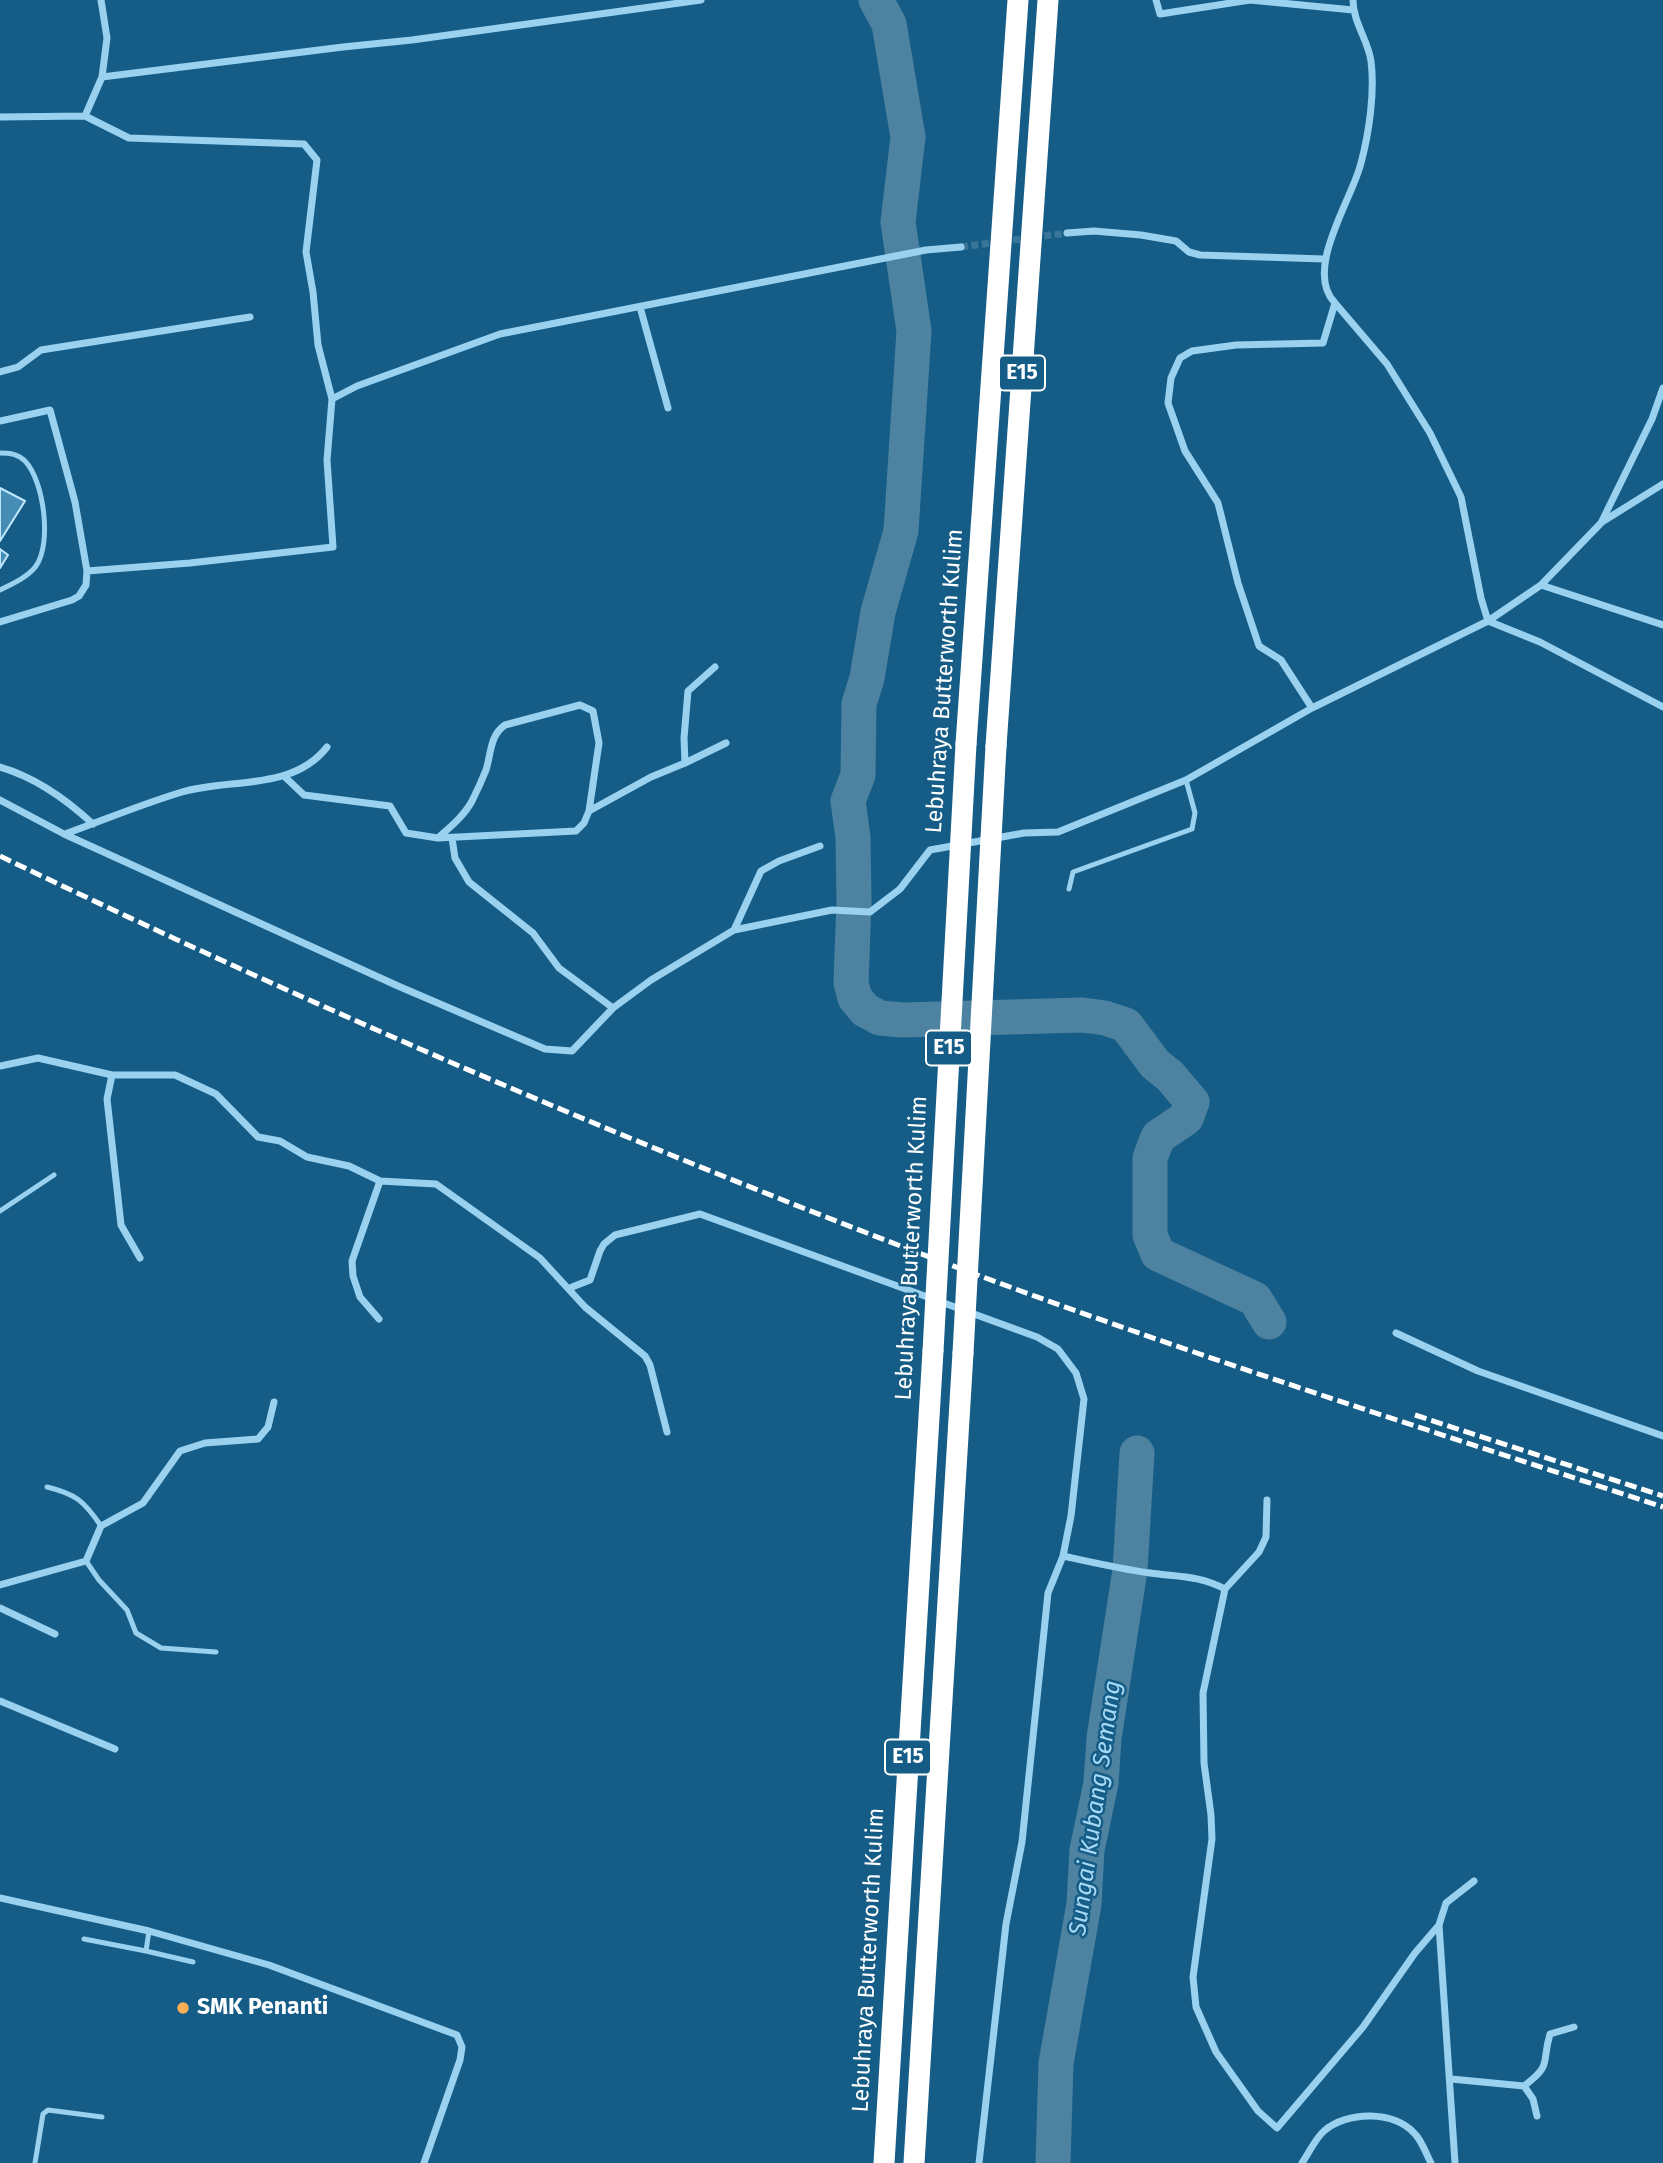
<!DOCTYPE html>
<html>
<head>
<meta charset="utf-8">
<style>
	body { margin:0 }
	canvas { display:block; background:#155d87 }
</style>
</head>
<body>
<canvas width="1663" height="2163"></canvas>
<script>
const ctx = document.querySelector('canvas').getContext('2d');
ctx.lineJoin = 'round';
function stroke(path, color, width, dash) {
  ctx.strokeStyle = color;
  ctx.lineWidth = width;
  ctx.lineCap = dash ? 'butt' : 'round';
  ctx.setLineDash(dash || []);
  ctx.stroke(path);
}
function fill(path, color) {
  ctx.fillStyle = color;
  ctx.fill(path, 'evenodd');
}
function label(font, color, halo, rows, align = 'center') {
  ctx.font = font + ' "Fira Sans",sans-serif';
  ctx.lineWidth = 5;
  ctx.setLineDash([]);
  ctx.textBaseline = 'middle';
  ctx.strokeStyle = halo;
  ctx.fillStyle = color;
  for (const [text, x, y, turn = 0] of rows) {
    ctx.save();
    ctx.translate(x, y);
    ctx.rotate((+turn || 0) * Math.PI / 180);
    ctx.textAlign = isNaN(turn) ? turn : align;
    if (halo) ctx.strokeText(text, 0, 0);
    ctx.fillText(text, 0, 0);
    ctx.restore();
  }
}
stroke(new Path2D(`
	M876,0L889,24L908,137L898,222L914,331L901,531L878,612L867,678L859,704L858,775L848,801L853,837L854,901L851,983L855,998L865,1010L880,1018L902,1020L1083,1015L1105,1018L1126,1025L1155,1064L1170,1076L1192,1102L1186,1118L1158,1137L1150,1158V1235L1158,1254L1255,1299L1269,1322
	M1053,2163L1056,2063L1084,1904L1087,1850L1101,1783L1104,1738L1130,1570L1137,1453`), '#4d82a0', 35);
const building = new Path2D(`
	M0,488L25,501L0,541Z
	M0,549L8,555L0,568Z`);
fill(building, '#458db4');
stroke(building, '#c0e6fb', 2);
stroke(new Path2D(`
	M961,247L1067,233`), '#387599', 7, [7, 3.5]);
stroke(new Path2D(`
	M0,453C10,453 18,454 25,461C44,481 52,543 36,566C28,577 12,584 0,590
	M1069,889L1073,872L1192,829L1195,813L1186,780
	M0,1211L54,1175
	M47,1487C76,1494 84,1501 101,1526
	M86,1561L99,1580L127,1610L136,1633L161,1648L216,1652
	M84,1939L146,1951L149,1931
	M146,1951L193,1962
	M35,2163L43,2114L48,2110L102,2117`), '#9ad1ef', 5);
stroke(new Path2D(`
	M1156,0L1160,14L1250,0L1353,10
	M102,77L343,47L412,40L701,0
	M85,116L102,77L107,38L101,0
	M0,117L85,116L129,138L304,144L317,160L306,252L313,292L318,345L332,399L327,460L333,547L190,563L87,571
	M1067,233L1094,231L1141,235L1176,241L1189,252L1200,255L1324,259
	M1335,303L1387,364L1430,433L1461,497L1481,598L1488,621L1540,642L1663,707
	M640,307L668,408
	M0,372L18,367L41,350L250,317
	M332,399L357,386L500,334L926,250L961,247
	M0,421L50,410L75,502L87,571L86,585L79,596L72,600L0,622
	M1602,522L1663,484
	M1541,585L1663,625
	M1312,708L1281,660L1259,646L1238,583L1218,503L1185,451L1168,403L1171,378L1180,358L1192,351L1236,345L1323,343L1335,303C1303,270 1352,200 1361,163C1369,133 1375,92 1371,61C1368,40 1353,22 1353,0
	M685,763L726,743
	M0,767C35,777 66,799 93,824
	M285,777L304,795L390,806L406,833L438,838C450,827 464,816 472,801C477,791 482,780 486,770C491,754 490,735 505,725L580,705L593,711L599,743L589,811L584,823L576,831L438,838
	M0,800L64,834L398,986L545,1049L572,1051L613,1008L651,980L734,930L832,910L870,912L900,889L930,850L1024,833L1058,832L1186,780L1312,708L1488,621L1541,585L1601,523L1652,419L1663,388
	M589,811L651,777L685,763L684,738L688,691L715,667
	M65,834C104,820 142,804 182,792C230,778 293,791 327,747
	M452,838L455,858L469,882L533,933L559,968L613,1008
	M734,930L761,871L779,861L820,846
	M0,1066L38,1058L112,1075H175L216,1094L258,1137L280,1141L307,1157L349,1166L380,1181L436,1184L540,1258L585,1307L645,1356L650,1365L667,1432
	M112,1075L107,1099L121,1225L140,1258
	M571,1290L572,1287L590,1280L600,1251L604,1244L615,1235L700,1214L1037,1337L1058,1349L1076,1373L1084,1399L1071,1516L1063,1556L1048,1593L1022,1842L1006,1924L979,2163
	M379,1319L360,1297L353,1276L352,1261L380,1181
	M1396,1333L1478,1371L1663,1436
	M1063,1556C1091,1562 1121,1569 1150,1573C1178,1577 1198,1575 1225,1589L1259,1552L1266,1537L1267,1500
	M0,1585L86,1561L101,1526L143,1503L180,1451L205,1443L258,1439L268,1427L274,1402
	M1225,1589L1203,1693L1204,1763L1211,1815L1212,1839L1193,1977L1196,2007L1216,2052L1258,2111L1277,2128L1363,2027L1415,1953L1439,1925
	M0,1608L55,1634
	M0,1701L115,1749
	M0,1898L149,1931L269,1965L457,2035L462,2047L460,2060L424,2163
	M1451,2079L1524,2086L1533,2099L1537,2116
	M1524,2086C1553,2064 1541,2064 1550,2034L1574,2027
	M1302,2163C1309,2153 1315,2139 1324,2131C1347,2111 1394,2110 1415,2134C1422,2141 1426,2154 1431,2163
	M1455,2163L1439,1925L1446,1903L1474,1881`), '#9ad1ef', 7);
stroke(new Path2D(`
	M966,744L1018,0
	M996,746L1048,0
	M884,2163L933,1351
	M914,2163L963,1353`), '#fff', 21);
stroke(new Path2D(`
	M0,856C294,998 594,1128 898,1245C1150,1342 1407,1423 1663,1507
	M1415,1415L1663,1496`), '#fff', 5, [12, 5]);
stroke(new Path2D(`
	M933,1351L966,744
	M963,1353L996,746`), '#fff', 21);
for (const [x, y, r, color] of [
	[183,2008,7,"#ffae58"]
]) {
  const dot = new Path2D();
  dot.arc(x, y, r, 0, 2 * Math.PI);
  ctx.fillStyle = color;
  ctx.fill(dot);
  stroke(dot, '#155d87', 2.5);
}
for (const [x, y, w] of [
	[1022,373,46],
	[949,1048,46],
	[908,1757,46]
]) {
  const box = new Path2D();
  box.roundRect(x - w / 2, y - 17.5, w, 35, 5);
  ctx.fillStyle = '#155d87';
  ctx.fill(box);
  stroke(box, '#fff', 2);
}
label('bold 21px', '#fff', null, [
	["E15",1022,373],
	["E15",949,1048],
	["E15",908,1757]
]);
label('23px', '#fff', '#155d87', [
	["Lebuhraya Butterworth Kulim",945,681,-86],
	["Lebuhraya Butterworth Kulim",912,1248,-87],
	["Lebuhraya Butterworth Kulim",869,1960,-87]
]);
label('bold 23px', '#fff', '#155d87', [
	["SMK Penanti",197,2008]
], 'left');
label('italic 24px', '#a6daf6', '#155d87', [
	["Sungai Kubang Semang",1096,1808,-82]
]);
</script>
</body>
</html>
